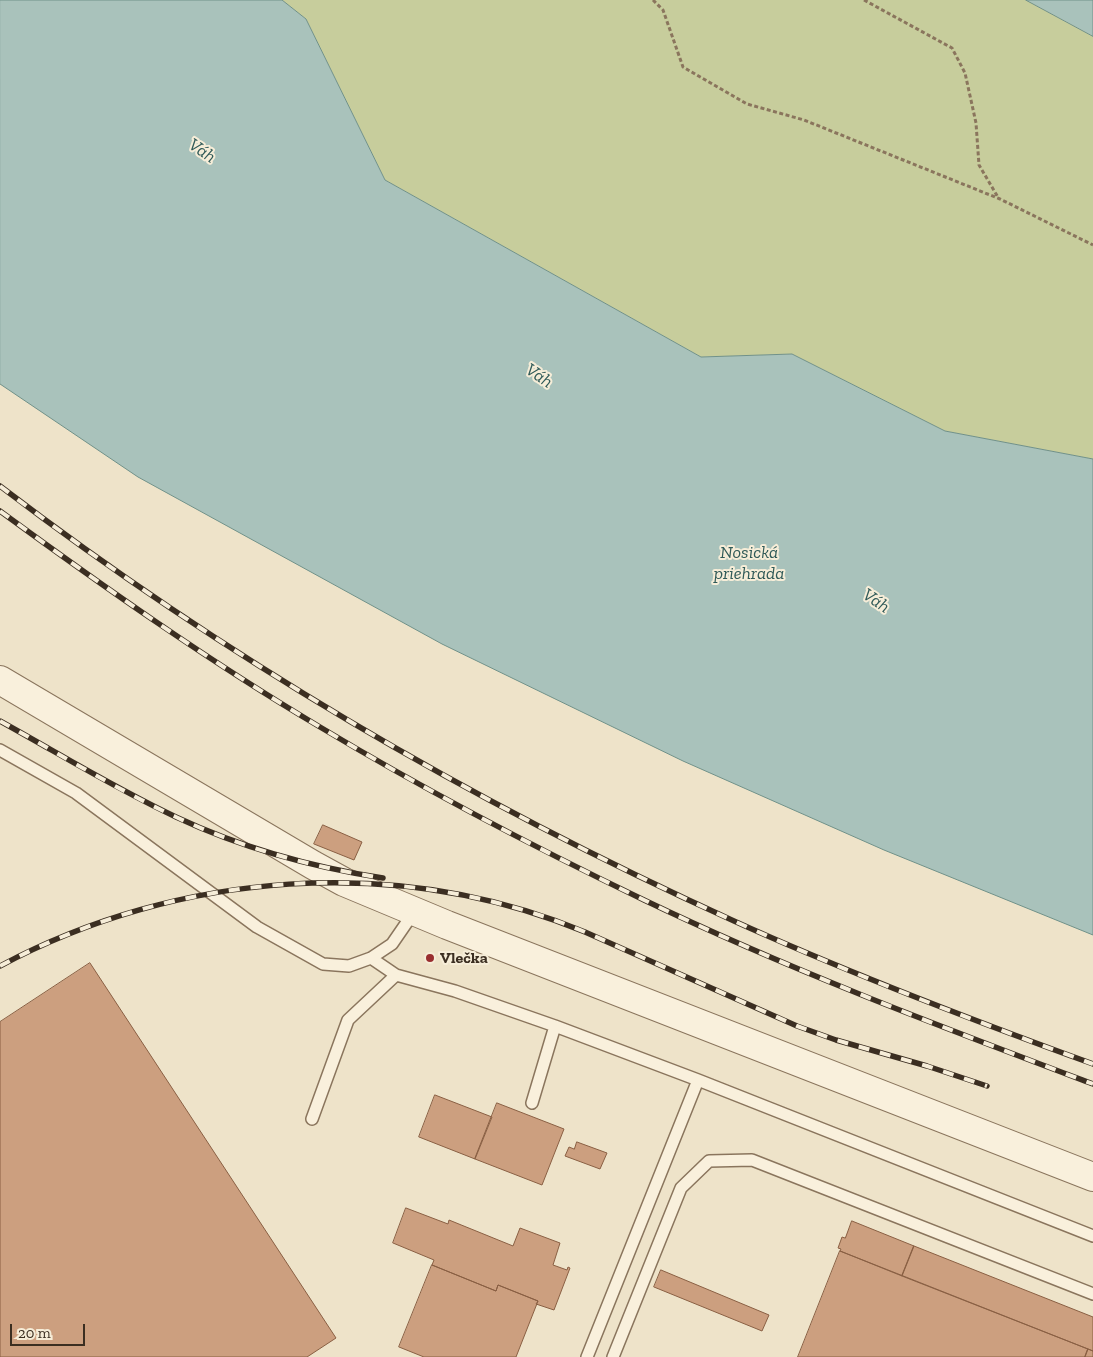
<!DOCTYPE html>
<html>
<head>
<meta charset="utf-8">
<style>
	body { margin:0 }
	#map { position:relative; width:1093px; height:1357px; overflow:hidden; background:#eee3c9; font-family:"Zilla Slab",serif }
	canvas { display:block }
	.scale { position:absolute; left:10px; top:1324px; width:75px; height:22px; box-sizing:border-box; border:2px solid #3b2e21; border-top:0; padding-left:6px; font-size:15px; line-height:18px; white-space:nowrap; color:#3b2e21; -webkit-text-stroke:4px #f6edd8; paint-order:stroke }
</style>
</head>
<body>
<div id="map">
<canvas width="1093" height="1357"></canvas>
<div class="scale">20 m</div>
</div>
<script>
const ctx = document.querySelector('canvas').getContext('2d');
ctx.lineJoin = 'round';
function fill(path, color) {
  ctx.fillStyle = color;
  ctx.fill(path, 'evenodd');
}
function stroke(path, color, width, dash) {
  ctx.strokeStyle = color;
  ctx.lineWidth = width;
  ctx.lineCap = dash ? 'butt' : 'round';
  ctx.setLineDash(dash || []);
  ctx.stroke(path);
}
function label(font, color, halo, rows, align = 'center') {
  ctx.font = font + ' "Zilla Slab",serif';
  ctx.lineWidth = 4;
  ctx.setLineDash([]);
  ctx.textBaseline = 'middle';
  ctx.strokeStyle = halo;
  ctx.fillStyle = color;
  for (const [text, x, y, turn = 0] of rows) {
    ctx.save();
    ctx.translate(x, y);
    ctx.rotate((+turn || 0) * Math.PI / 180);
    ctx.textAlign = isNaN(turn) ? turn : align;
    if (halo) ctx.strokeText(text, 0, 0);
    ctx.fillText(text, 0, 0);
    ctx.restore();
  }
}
fill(new Path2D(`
	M282,0H1026L1093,36V459L945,431L792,354L701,357L385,180L306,19Z`), '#c7cd9c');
const water = new Path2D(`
	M0,0H282L306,19L385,180L701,357L792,354L945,431L1093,459V935L884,850L683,761L442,644L138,477L0,384Z
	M1026,0H1093V36Z`);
fill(water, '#a9c2bb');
stroke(water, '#709189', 1);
const building = new Path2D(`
	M323,825L362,842L354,860L314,844Z
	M90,963L336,1338L307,1357H0V1022Z
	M435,1095L492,1117L475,1159L419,1137Z
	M497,1103L564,1129L542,1185L475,1159Z
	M577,1142L607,1153L600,1169L565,1156L569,1147L574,1149Z
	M406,1208L448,1224L449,1220L513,1246L520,1228L560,1243L553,1265L567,1270L568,1267L570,1268L554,1310L536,1304L538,1301L498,1285L496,1291L432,1265L434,1260L393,1243Z
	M852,1221L914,1246L902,1276L840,1251L841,1249L838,1248L842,1237L845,1238Z
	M914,1246L1093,1317V1351L902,1276Z
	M840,1251L1088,1349L1085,1357H798Z
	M432,1265L496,1291L498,1285L538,1301L516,1357H424L399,1347Z
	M661,1270L769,1315L762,1331L654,1287Z
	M1088,1349L1093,1351V1357H1085Z`);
fill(building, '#cc9f7f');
stroke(building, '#895f43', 1);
const service = new Path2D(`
	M0,750L76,793L257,927L323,964L349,966L371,958L392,944L414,912
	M371,958L396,975L455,991L555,1026L698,1080L1093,1236
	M532,1103L555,1026
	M312,1119L348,1020L396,975
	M587,1357L698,1080
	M613,1357L681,1188L709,1161L752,1160L1093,1294`);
const tertiary = new Path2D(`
	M0,680L313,865L344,882L447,925L1093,1177`);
stroke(service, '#8a755d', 14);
stroke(tertiary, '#8a755d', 30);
stroke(new Path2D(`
	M653,0L663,10L683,67L747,104L804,120L1000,199L1093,245
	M864,0L952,48L965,73L976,123L979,165L999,199`), '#8a755d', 3, [4, 2.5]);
stroke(service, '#f9f0dc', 11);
stroke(tertiary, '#f9f0dc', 28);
const rail = new Path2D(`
	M0,486C227,659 474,803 734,921C851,974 972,1020 1093,1064
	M0,511C104,587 209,661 320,727C425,790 534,847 644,900C790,970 942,1027 1093,1084
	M0,721C58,753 116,789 176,817C242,848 311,867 383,878
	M0,966C178,871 398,854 585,932L797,1026L836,1040L927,1066L987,1086`);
stroke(rail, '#3b2e21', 5.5);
stroke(rail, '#f6edd8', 4, [11]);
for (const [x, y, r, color] of [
	[430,958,5,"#992e2f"]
]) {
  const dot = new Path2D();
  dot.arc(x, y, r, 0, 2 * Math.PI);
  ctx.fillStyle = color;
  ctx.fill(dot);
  stroke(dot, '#f6edd8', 2);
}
label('bold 16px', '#3b2e21', '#f6edd8', [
	["Vlečka",440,958]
], 'left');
label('italic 18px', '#305a58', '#f6edd8', [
	["Váh",202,151,34],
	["Váh",539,376,34],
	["Nosická",749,553],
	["priehrada",749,574],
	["Váh",876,601,34]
]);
</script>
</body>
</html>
